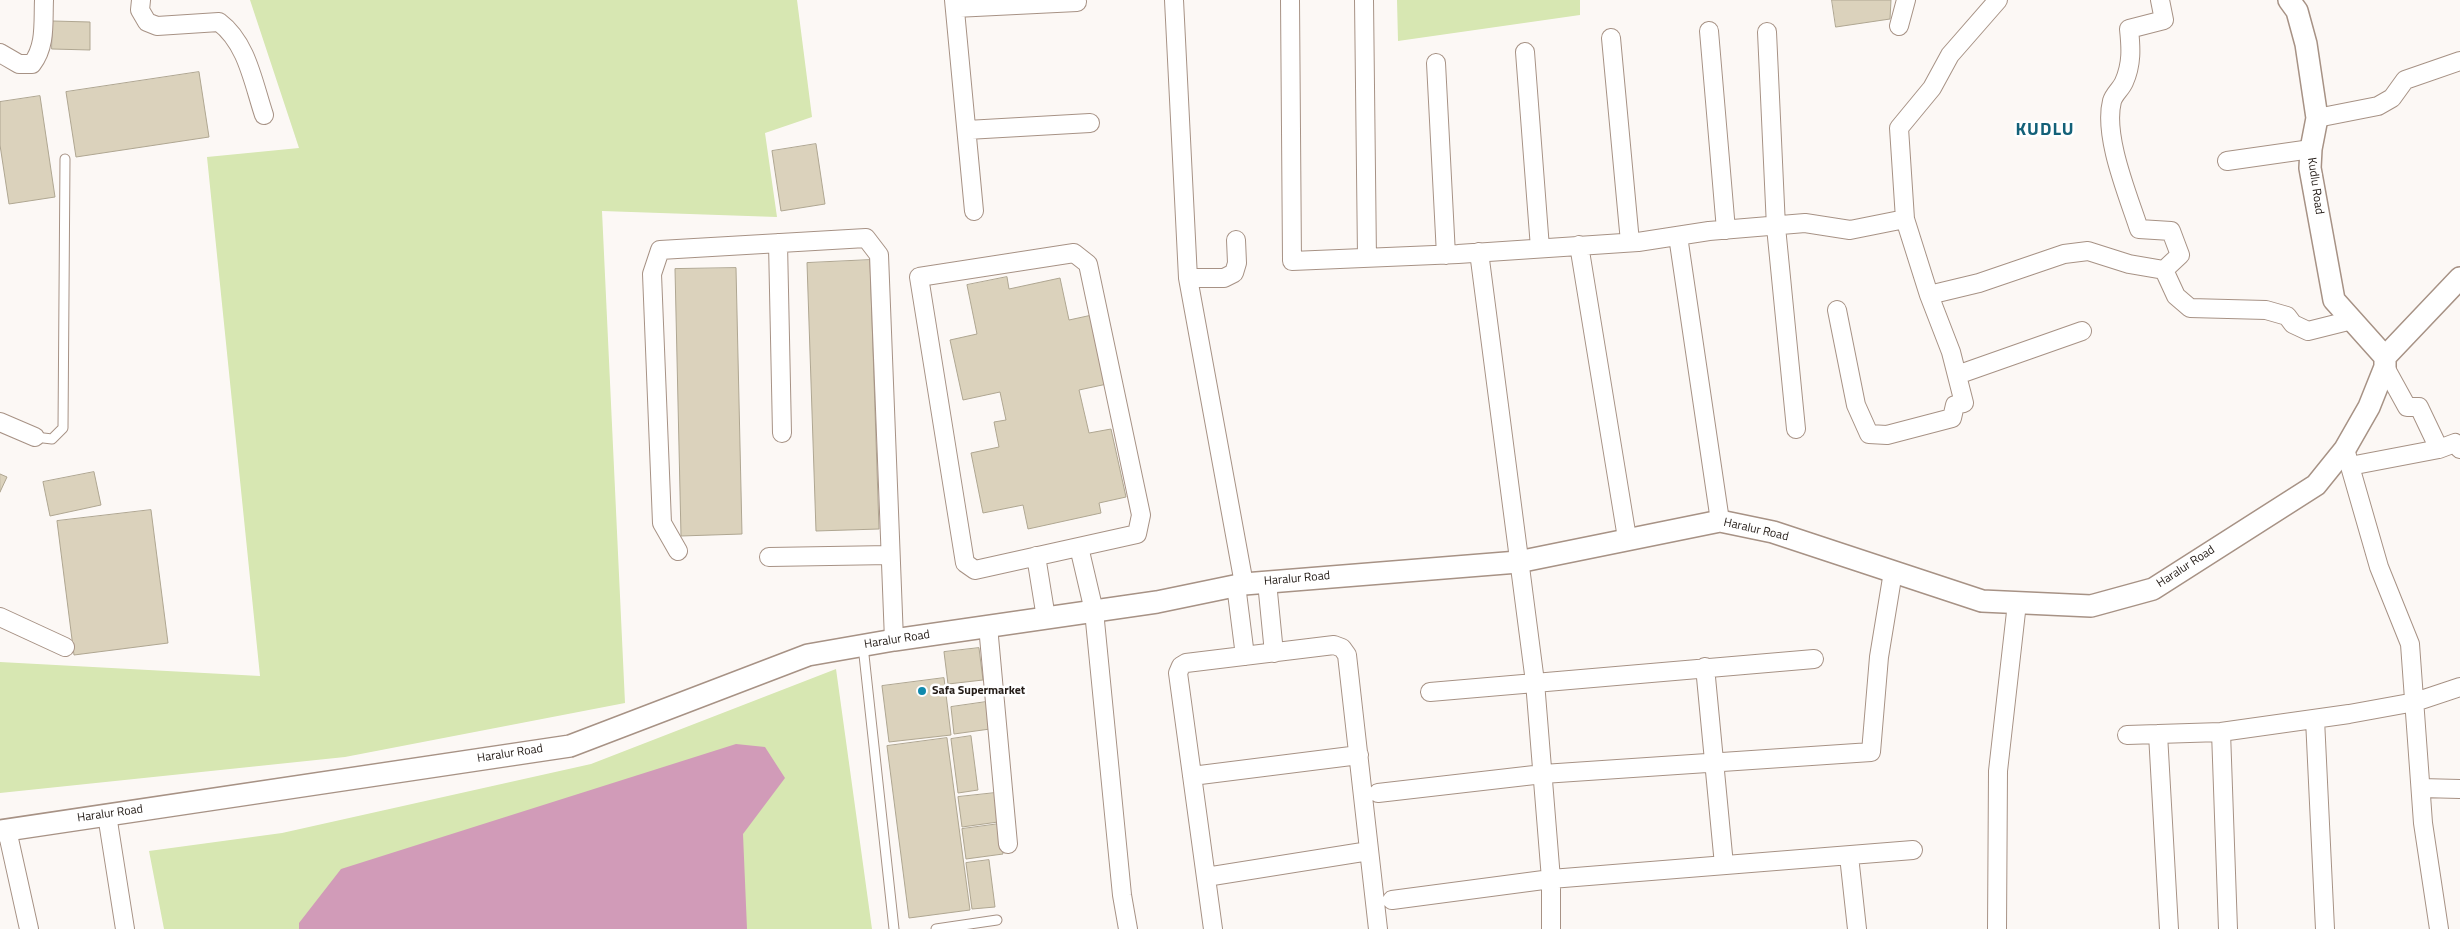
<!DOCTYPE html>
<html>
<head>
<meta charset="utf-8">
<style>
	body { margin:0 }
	canvas { display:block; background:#fcf8f5 }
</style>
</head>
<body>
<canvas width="2460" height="929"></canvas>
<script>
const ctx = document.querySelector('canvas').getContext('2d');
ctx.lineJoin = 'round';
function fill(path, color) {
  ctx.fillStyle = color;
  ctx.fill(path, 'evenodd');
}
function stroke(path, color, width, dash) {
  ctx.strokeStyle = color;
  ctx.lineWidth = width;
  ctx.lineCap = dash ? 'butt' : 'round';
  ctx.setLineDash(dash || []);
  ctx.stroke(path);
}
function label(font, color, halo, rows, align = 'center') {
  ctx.font = font + ' "Titillium Web",sans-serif';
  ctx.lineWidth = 5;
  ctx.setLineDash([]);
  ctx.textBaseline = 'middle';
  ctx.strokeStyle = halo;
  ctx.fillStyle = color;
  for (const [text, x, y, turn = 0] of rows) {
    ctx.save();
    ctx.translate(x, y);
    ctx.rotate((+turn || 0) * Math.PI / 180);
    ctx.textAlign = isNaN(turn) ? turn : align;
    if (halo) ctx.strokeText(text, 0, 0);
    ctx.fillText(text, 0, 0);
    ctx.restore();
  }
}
fill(new Path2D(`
	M250,0H797L812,117L765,133L777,217L602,211L625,703L345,757L0,793V662L260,676L207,157L299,148Z
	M1397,0H1580V15L1398,41Z
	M836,669L872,929H164L149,851L282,833L591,764Z`), '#d7e7b2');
fill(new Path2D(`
	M736,744L765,747L785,778L743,834L747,929H299V923L341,869Z`), '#d19bb8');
const building = new Path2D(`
	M1832,0H1891L1890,19L1836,27Z
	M53,21L90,22V50L52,49Z
	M199,72L209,137L76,157L66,92Z
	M40,96L55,197L9,204L0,145V102Z
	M816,144L825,204L781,211L772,151Z
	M870,260L879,529L816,531L807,263Z
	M736,268L742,534L681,536L675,269Z
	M1007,277L1009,289L1060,278L1069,320L1092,315L1107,384L1079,390L1089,433L1111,429L1126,497L1099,503L1101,513L1028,529L1023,505L983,513L971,453L999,447L994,422L1006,420L1000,392L963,400L950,340L977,334L967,285Z
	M94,472L101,505L50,516L43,482Z
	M0,474L7,477L0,492Z
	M151,510L168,643L74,655L57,521Z
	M979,648L983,680L948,684L944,652Z
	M944,678L951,735L889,742L882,686Z
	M986,702L990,729L954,734L951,707Z
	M971,736L978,790L958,793L951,739Z
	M947,738L970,910L909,918L887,746Z
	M995,793L998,822L962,827L958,797Z
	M999,824L1003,854L966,859L962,829Z
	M989,860L995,907L972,909L966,863Z`);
fill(building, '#dbd2bc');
stroke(building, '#afa691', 1);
const service = new Path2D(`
	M35,437L52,439L63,428L65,159
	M863,646L894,929
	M936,929L997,920`);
const minor = new Path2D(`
	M141,0L140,10L147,22L157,26L219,22C247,43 253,82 264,115
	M954,0L974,211
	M1174,0L1188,278L1244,584
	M1290,0L1292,261L1458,254L1638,242L1709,231L1805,223L1850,230L1905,219
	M1364,0L1367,258
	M2160,0L2164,20L2129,29C2131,48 2132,64 2124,82C2121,89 2114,94 2112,101C2103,136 2128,195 2139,229L2171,231L2180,255L2164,270
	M955,8L1077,2
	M1899,26L1906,0
	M1709,31L1726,230
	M1767,32L1776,227L1796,429
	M1611,38L1630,242
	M1525,52L1540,248
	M0,53L19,64H32C46,46 43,23 44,0
	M1436,63L1446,255
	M2317,118L2378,106L2392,98L2405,80L2460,61
	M967,130L1090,123
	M2227,161L2311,149
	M1678,236L1720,521
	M778,243L782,433
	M1579,245L1627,538
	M1479,252L1535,682L1551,879V929
	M1074,253L1088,264L1141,515L1137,534L975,570L965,563L919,277Z
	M1188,278H1224L1234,273L1237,263L1236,240
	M1929,295L1979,283L2064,254L2088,251L2129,264L2164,270L2176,296L2190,308L2266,310L2287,316L2293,324L2308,331L2352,320
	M1837,310L1856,405L1869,434L1887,435L1952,418L1955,405L1964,403L1951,352L1929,295L1905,219L1899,128L1932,88L1950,55L1998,0
	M2385,367L2407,407H2419L2439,449L2455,443L2460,449
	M1957,375L2082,331
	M0,422L35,437
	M2345,449L2379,567L2410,644L2423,823L2439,929
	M2350,466L2439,449
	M1079,547L1094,611L1122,895L1128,929
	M678,551L662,523L652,274L660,250L866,238L879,255L894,640
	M1036,556L1046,618
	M769,557L890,555
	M1267,582L1274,653
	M1236,585L1245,656
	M0,617L65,647
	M988,626L1008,844
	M1705,667L1724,865
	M1430,692L1814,659
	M2315,719L2325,929
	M2221,732L2228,929
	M2127,735L2158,734
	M1192,776L1359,755
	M2421,788L2460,789
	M1378,793L1543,774L1871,752L1879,657L1893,572
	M107,815L125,929
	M7,830L29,929
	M1849,856L1857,929
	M1206,877L1369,851
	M1392,900L1551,879L1913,850
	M1213,929L1178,673L1181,666L1186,663L1334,645L1342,648L1347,655L1378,929
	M1997,929L1998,771L2017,603
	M2169,929L2158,734L2221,732L2349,714L2415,702L2460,687`);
const tertiary = new Path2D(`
	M2289,0L2297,11L2306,44L2317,118L2311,149L2310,168L2334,300L2385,357
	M0,831L570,746L808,655L894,640L1157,602L1244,584L1518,562L1720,521L1773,532L1982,601L2091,606L2153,589L2316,485L2345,449L2369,407L2385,367V357L2460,278`);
stroke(service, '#a79285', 11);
stroke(minor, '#a79285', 20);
stroke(tertiary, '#a79285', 24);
stroke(service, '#fff', 9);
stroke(minor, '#fff', 18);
stroke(tertiary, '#fff', 21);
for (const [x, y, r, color] of [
	[922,691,5,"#108aad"]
]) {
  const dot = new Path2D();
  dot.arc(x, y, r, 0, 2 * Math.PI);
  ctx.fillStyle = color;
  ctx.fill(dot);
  stroke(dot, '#fff', 2);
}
label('12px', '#221a15', '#fff', [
	["Kudlu Road",2315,186,82],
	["Haralur Road",1756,530,13],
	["Haralur Road",2186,567,-33],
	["Haralur Road",1297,579,-5],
	["Haralur Road",897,640,-9],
	["Haralur Road",510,754,-9],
	["Haralur Road",110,814,-8]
]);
label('bold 12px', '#221a15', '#fff', [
	["Safa Supermarket",932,691]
], 'left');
ctx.letterSpacing = '1px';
label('bold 18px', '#136179', '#fff', [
	["KUDLU",2045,131]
]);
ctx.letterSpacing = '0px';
</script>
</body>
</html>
